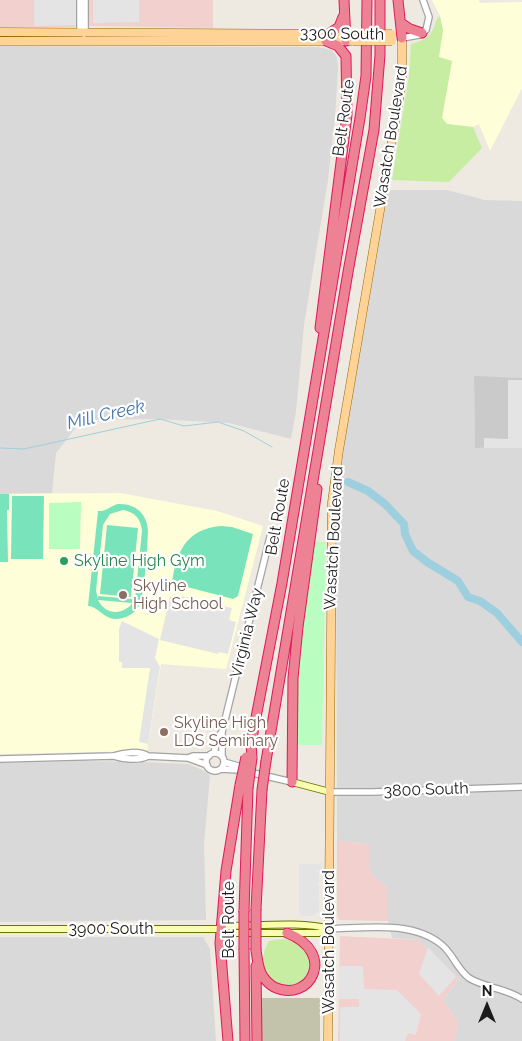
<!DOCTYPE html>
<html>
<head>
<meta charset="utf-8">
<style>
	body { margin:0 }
	#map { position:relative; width:522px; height:1041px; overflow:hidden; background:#eeeae1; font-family:Raleway,sans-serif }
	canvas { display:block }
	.north { position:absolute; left:462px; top:981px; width:50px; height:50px; -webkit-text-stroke:4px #fff; paint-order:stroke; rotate:0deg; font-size:14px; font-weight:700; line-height:20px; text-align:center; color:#1c1c1c }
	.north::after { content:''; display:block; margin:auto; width:18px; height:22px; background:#1c1c1c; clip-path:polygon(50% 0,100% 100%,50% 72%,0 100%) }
</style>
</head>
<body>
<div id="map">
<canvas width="522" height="1041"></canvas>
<div class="north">N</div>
</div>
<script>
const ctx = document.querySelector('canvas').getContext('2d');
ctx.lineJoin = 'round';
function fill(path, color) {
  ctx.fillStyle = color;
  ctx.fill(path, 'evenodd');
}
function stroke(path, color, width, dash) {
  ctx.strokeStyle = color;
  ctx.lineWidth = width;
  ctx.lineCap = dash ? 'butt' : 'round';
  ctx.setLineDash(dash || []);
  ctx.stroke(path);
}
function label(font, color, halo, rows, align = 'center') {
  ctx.font = font + ' Raleway,sans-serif';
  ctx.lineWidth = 4.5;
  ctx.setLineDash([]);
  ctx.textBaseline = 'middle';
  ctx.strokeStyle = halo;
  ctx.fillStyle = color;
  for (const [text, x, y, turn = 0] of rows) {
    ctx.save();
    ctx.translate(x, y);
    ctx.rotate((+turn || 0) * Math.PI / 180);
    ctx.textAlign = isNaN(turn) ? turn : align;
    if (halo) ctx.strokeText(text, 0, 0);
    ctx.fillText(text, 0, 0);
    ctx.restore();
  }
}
fill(new Path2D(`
	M0,46L319,47L332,50L337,57L338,70L335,117L328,180L304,325L296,412L291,439L229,423L155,419L82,420L56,453L52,493L0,494Z
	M391,190H447L485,200L522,201V378L474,377L475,448L522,447V1041H454L459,1023L443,1000L459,979L418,940L392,938L388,921V890L384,884L374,877L369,870V845L337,840L336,508L345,440L388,191Z
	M83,761L141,762L187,764L203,770L210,776L204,844L206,920L0,922V763Z
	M0,937H203L210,949L216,1041H0Z`), '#dad9d9');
fill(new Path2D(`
	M0,0H78V27H0Z
	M87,0H213V28L87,26Z
	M337,840L369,845V870L374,877L384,884L388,890V921L339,920L337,915Z
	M340,936L418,940L459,979L443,1000L459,1023L454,1041H338Z`), '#f1d0ce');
fill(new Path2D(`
	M432,0H479L480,3L522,2V88L490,151L479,124L473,127L447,124L441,118L452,62L438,58L443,30L440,16Z
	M120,493L217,511L263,526L226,669L161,664L147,751L0,754V494Z`), '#feffd9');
fill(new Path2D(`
	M474,376L522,378V447L475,448Z`), '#cacaca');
fill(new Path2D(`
	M261,998H320V1041H261Z`), '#c3c3ac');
fill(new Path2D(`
	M440,16L443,30L439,57L452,61L442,118L447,124L473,127L482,148L449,182L392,180L409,76L411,44C422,41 430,38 434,27C436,22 436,19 440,16Z
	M284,939C335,950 299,1004 274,983C270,979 266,977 265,971C262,960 263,950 269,941Z`), '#c6eda2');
fill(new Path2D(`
	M81,502L80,548L79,549H49V503Z
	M314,541L326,542L322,745H295V679Z`), '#b9fdc0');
fill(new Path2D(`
	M0,494H9V510H7L8,562H0Z
	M12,496H44L43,559H11Z
	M118,504C135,503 148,514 148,532C147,548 145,594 139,606C134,614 125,619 116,619C104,619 99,607 88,606L98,511C106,512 110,506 118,504ZM123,510C135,512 141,519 142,531L135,599C127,615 106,617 98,600L132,603V599L98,596V599L96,591L103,525L110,514Z
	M107,525L138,528L131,597L100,594Z
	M221,526L232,527L253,534L238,596L233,599L172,583C176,552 186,529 221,526Z`), '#79e3bc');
fill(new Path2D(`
	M34,0H76V25L34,26Z
	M93,0H139V22L93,23Z
	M508,380H522V448H484V438L508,439Z
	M173,594L232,608L229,620L236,622L228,654L219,652L218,654L160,640L170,597H172Z
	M122,621L159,639L155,658L160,667L148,744L139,742L150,668H122V662H119V629Z
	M322,860V873L318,870L315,871L319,872V883L315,884L319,885V897L315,898L319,899V913H316L312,916H302L299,913V864H319Z
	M428,947L456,977L439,996L419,974Z
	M339,966H363L364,989L397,990L421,1014L416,1035L408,1033L405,1041H340V1007H359V1001L358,999H339Z`), '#e4e4e4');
stroke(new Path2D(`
	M0,448L24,449L160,419L184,426L218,422L244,431L272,447`), '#9ecfdf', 1);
stroke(new Path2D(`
	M348,482L368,491L385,504L404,524L405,534L413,551L427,562L458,581L468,597L480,601L497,613L522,642`), '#9ecfdf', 8);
const tertiary = new Path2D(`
	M80,0V28L84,34
	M83,33L85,28V0
	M402,38L419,35L426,30L429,17L423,0
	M214,753L218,737L222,732
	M206 762a9 9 0 1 1 18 0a9 9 0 1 1-18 0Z
	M113,756C122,759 139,761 148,756L188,758L193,756H209
	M222,756V732L271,533
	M188,758L207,765
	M0,759L113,756C122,753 139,750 148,756
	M224,762L238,766L240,770
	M221,769L240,770L292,782
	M330,792H372L522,787
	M329,929C365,928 412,920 442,945C453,954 457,969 469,978C485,988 506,988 522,999`);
const secondary = new Path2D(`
	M292,782L330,792
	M0,929H221L228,926C256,926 304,921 329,929
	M221,929L228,933H319L329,929`);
const primary = new Path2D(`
	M0,32L351,34
	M0,41H351
	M328,1041L332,502L339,450L402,82V38`);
const motorway = new Path2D(`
	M344,0L346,41
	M398,0L402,38
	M401,23L410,29L422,33
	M330,33L339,27L343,17
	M320,328L347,115L346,56L338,46L326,41
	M252,758L251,743L282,583L360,118L366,76L367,0
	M266,761L348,272L374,130L380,55V0
	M292,782L293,678L298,627L317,489
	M256,909L262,790
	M244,911L248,788
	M244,950L245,1041
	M256,950C257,958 258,966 261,973C264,979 269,984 274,987C310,1004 338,953 287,933
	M256,966L257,1041
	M228,1041L220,943L226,871L240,785`);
stroke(tertiary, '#a3a3a3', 8);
stroke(secondary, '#677600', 8);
stroke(primary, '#946500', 9);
stroke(motorway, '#e1195a', 11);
stroke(tertiary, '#fff', 5.5);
stroke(secondary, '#f8fdb0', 6);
stroke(primary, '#ffd395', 8);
stroke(motorway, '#ec8294', 9);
const primaryBridge = new Path2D(`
	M353,35L392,34
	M353,41H392`);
const motorwayBridge = new Path2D(`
	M240,785L246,757
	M248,788L252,758
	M262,790L266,761
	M244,950V911
	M256,950V909`);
stroke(primaryBridge, '#946500', 9, []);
stroke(motorwayBridge, '#e1195a', 11, []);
stroke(primaryBridge, '#ffd395', 8);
stroke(motorwayBridge, '#ec8294', 9);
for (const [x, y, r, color] of [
	[64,561,5,"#2e9e5b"],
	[123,595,5,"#8d6e63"],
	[164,732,5,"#8d6e63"]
]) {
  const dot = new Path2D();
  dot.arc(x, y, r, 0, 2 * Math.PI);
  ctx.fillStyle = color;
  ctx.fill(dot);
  stroke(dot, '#fff', 2);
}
label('16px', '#1c1c1c', '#fff', [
	["3300 South",342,34,1],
	["Belt Route",344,118,-82],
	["Wasatch Boulevard",391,137,-81],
	["Belt Route",278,517,-80],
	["Wasatch Boulevard",334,538,-87],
	["Virginia Way",247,633,-76],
	["3800 South",426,790,-2],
	["Belt Route",229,920,-90],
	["3900 South",111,929],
	["Wasatch Boulevard",329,942,-90]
]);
label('16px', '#27864d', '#fff', [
	["Skyline High Gym",74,561]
], 'left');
label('16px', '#785e54', '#fff', [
	["Skyline",133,586],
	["High School",133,604],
	["Skyline High",174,723],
	["LDS Seminary",174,741]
], 'left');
label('italic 18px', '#4378b1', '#fff', [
	["Mill Creek",106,415,-13]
]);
</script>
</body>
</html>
